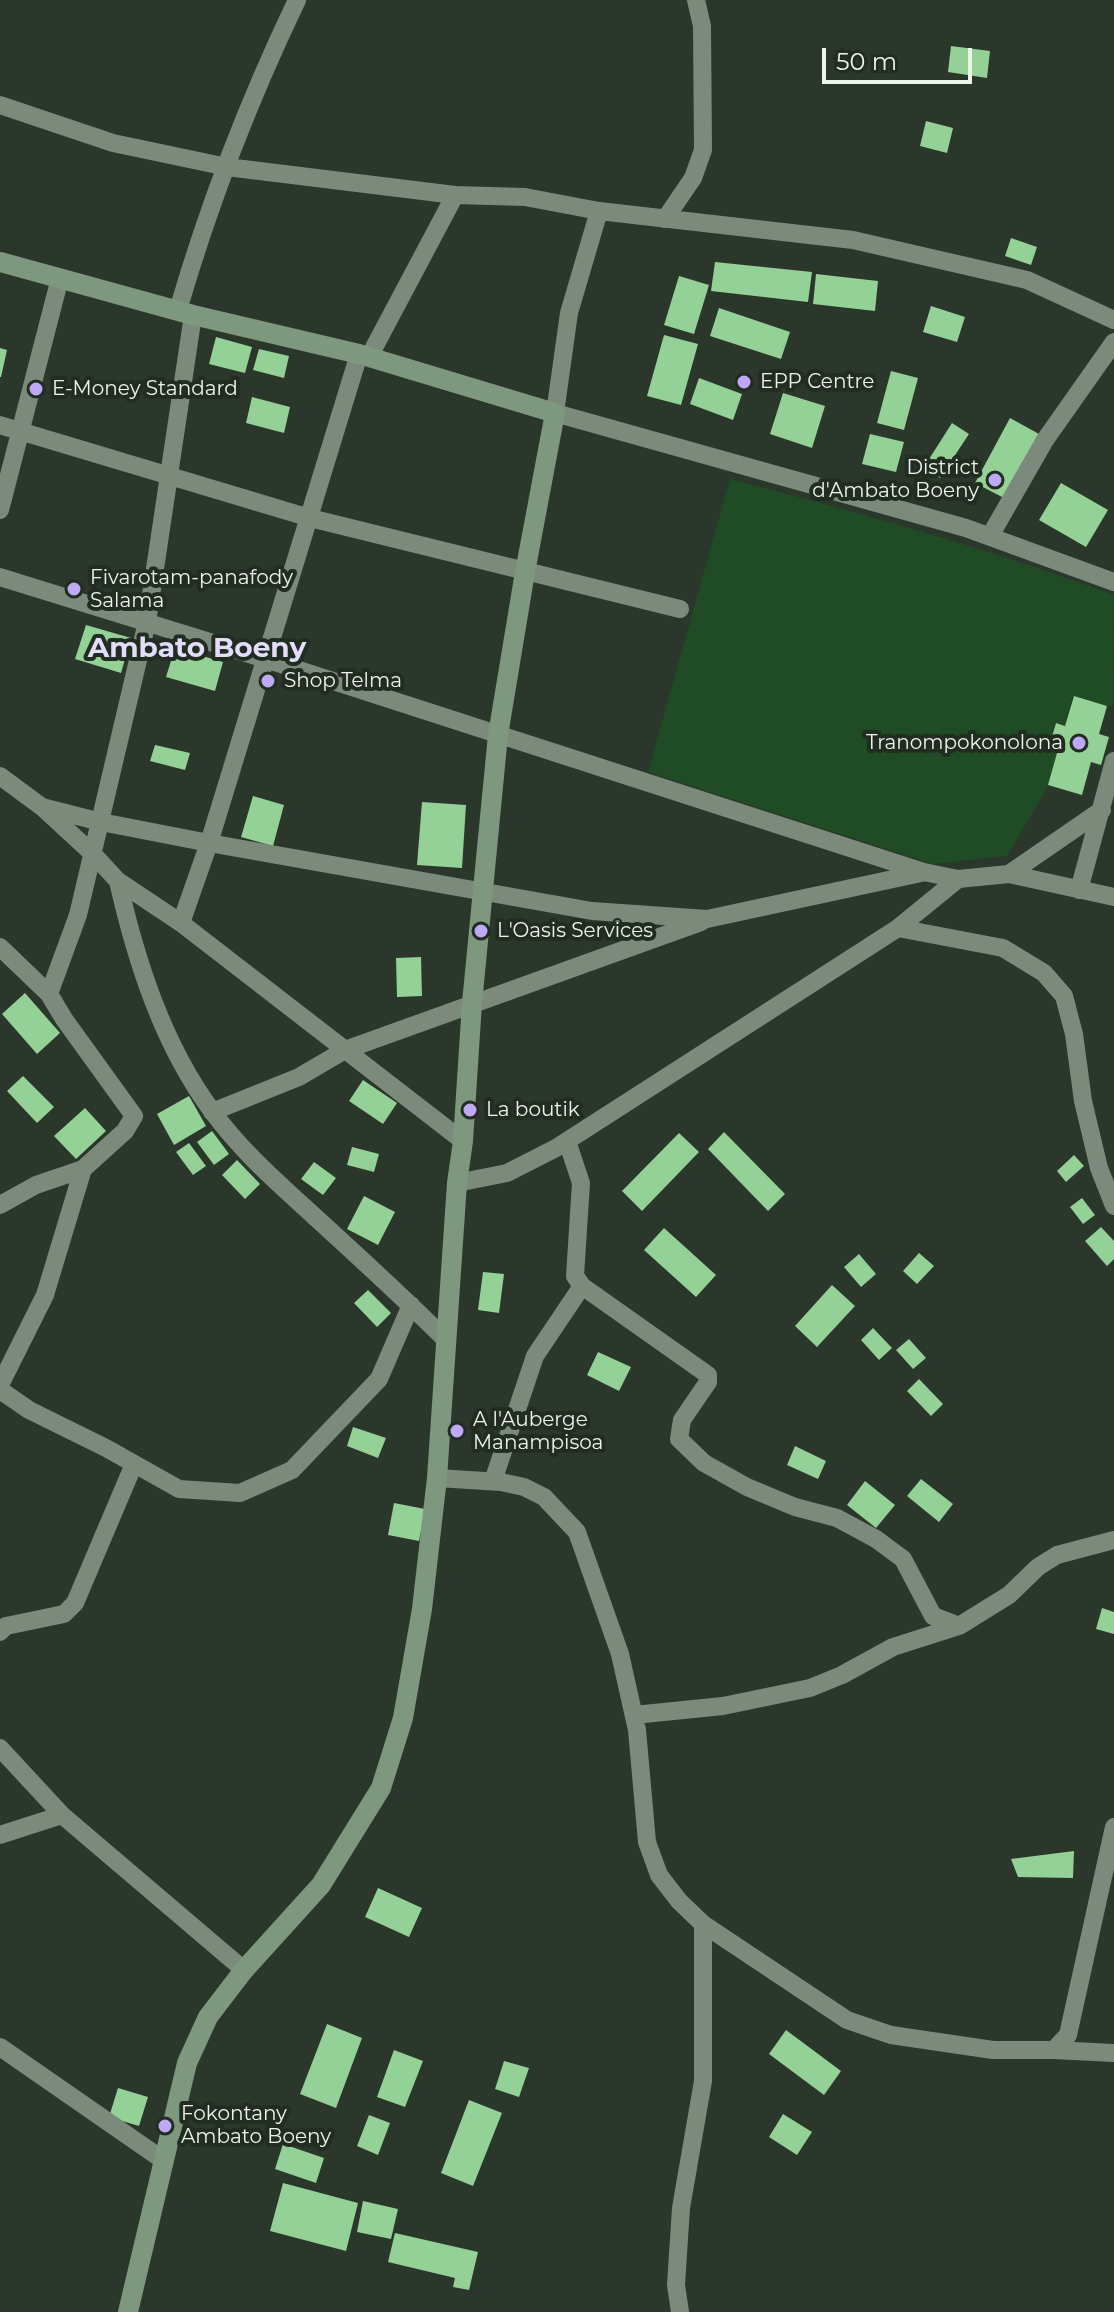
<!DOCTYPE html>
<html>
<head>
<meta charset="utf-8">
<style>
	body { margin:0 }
	#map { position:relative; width:1114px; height:2312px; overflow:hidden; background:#2b372b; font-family:Montserrat,sans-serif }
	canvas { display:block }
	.scale { position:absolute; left:822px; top:48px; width:150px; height:36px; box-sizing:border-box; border:4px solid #ebf3eb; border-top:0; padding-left:10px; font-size:24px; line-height:28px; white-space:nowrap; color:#ebf3eb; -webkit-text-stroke:6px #212d21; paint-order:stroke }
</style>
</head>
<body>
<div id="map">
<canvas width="1114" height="2312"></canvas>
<div class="scale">50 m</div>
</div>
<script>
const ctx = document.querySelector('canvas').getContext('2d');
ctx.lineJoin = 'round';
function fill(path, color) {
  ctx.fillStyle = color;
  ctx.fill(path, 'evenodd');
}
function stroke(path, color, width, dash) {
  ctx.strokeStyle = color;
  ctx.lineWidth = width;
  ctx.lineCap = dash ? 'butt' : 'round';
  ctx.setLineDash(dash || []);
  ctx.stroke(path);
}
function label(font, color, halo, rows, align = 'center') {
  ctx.font = font + ' Montserrat,sans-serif';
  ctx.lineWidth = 8;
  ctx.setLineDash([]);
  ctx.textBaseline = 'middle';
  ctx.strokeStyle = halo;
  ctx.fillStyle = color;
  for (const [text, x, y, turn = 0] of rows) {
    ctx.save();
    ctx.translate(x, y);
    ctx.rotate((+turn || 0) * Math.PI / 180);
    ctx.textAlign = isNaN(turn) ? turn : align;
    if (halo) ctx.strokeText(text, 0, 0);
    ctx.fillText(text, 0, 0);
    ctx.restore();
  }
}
fill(new Path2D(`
	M730,479C860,513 987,548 1114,595L1113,707L1073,696L1065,725L1055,722L1047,750L1057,753L1048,787L1007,856L933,864L648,772Z`), '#1f4c24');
fill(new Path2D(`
	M951,46L990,51L987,78L948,72Z
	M926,121L953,128L947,153L920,146Z
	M1011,238L1037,247L1031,265L1005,256Z
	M715,262L812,272L808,302L711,291Z
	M816,274L878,281L875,311L813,304Z
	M679,276L709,285L694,334L664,325Z
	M931,306L965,317L957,342L923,332Z
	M719,308L790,332L781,359L710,336Z
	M664,335L698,344L681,405L647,396Z
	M216,337L252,347L245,373L209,364Z
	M0,348L7,350L1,377H0Z
	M259,349L289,356L284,378L253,370Z
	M891,371L918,378L904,430L877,423Z
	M699,378L742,394L733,420L690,404Z
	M783,393L825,406L812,448L770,434Z
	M252,397L290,407L284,433L246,423Z
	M1010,418L1039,434L1004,498L975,483Z
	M952,423L969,434L940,478L924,467Z
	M870,434L904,442L896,472L862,464Z
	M1061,483L1108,510L1086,547L1039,520Z
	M86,625L131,638L121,673L75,659Z
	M175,648L223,662L215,691L166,677Z
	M1074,696L1107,706L1099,734L1109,737L1101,765L1091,762L1082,795L1048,785L1057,753L1048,750L1056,723L1065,726Z
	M155,745L190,753L185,770L150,761Z
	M253,796L284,805L273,846L241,837Z
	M422,802L466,805L462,868L417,865Z
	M421,957L422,996L397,997L396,958Z
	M25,993L60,1033L37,1054L2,1014Z
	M23,1076L54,1107L37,1123L7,1091Z
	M363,1080L397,1103L383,1124L349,1101Z
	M189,1096L206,1126L174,1145L157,1114Z
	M85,1108L106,1131L76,1159L54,1136Z
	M212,1131L229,1154L214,1165L197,1142Z
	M724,1132L785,1194L768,1211L708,1149Z
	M679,1133L699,1152L642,1211L622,1191Z
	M189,1143L206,1166L193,1175L176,1152Z
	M352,1147L379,1154L374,1172L347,1165Z
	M1074,1155L1084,1166L1066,1182L1057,1171Z
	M237,1160L260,1184L245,1199L222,1175Z
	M314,1162L336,1178L323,1195L301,1179Z
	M364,1196L395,1212L378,1245L347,1229Z
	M1082,1198L1095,1215L1083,1224L1070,1207Z
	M1101,1227L1114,1241V1259L1107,1266L1085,1241Z
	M664,1228L716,1275L696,1297L644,1250Z
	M919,1253L934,1266L917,1284L903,1271Z
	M859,1254L876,1274L861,1287L844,1267Z
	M483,1272L504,1274L499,1313L478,1310Z
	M832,1285L855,1306L817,1347L795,1326Z
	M368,1290L391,1313L377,1327L354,1303Z
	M873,1328L892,1348L879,1360L861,1340Z
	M909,1339L926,1358L913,1369L896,1350Z
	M598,1352L631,1367L619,1391L587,1375Z
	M919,1379L943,1404L931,1416L907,1391Z
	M353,1427L386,1438L378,1458L347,1446Z
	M795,1446L826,1461L818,1479L787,1465Z
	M921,1479L953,1504L939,1522L907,1496Z
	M865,1481L895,1505L876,1528L847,1505Z
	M394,1503L425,1509L419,1541L388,1535Z
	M1102,1608L1114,1612V1634L1096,1629Z
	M1074,1851L1073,1878L1018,1877L1011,1859Z
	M378,1888L422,1908L409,1937L365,1917Z
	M327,2024L362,2038L336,2108L300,2094Z
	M786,2030L841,2071L824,2095L769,2054Z
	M394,2050L423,2061L405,2107L377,2097Z
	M504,2061L529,2068L519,2097L495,2089Z
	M118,2088L148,2097L139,2126L109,2117Z
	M469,2100L502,2113L473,2186L441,2173Z
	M783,2114L812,2132L797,2155L769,2137Z
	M369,2115L390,2123L378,2155L357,2146Z
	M283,2144L324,2158L316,2183L275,2169Z
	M283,2183L358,2203L346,2251L270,2231Z
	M363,2201L398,2209L391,2239L357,2232Z
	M395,2233L478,2252L469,2290L453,2287L455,2278L388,2262Z`), '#94d196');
stroke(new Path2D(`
	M0,105L113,143L227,167L455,195L369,357
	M455,195L525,197L599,211L569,313L555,413L966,528L1114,582
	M599,211L853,240L1027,280L1114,320
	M665,219L693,178L703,150L702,26L696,0
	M178,310C209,204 249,100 297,0
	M0,425L310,518L680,609
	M0,510L60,278
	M990,536L1045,440L1114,342
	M0,577L265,659L924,872L958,879L1009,874L1114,897
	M0,776L42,807L93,854L118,881L181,923L463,1141
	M42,807L101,822L209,843L592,911L707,919L921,873
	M1009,874L1102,810
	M118,881C136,961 163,1045 212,1111C241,1151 278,1183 314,1216C359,1257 404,1298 447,1341
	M1079,890L1114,761
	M181,923L209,843L359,354
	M898,928L1003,948L1044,973L1064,996L1074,1034L1083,1101L1099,1168L1114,1206
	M0,947L49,994L64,1019L134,1116L125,1131L83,1169L36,1185L0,1205
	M49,994L78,915L147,622L193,315
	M212,1112L299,1077L345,1050L701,922
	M567,1141L581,1183L575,1276L582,1286L708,1375V1382L682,1420L679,1439L704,1463L747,1487L795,1507L837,1518L876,1539L903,1559L933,1616L959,1626
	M457,1183L507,1173L556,1148L898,928L958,879
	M0,1385L45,1295L83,1169
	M0,1390L29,1410L106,1448L179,1489L240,1493L292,1470L379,1379L411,1305
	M437,1478L501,1482L524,1487L544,1497L577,1532L620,1654L637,1730L647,1842L659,1875L679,1901L703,1924L847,2020L891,2035L993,2050H1054L1068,2035L1114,1827
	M493,1481L535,1356L582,1286
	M0,1632L6,1626L64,1614L75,1603L134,1464
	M634,1715L723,1706L810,1688L842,1675L893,1647L959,1626L1009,1595L1038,1567L1057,1555L1114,1540
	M0,1748L62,1815L244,1970
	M0,1835L62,1815
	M0,2047L163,2160
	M1054,2050L1114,2053
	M680,2312L676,2285L681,2208L703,2081V1924`), '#7c8a7c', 18);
stroke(new Path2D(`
	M0,262L193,315L359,354L555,413L525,572L498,735L472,1003L463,1141L457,1183L437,1478L422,1609L403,1718L381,1788L321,1885L244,1970L208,2017L187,2063L128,2312`), '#7d987e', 20);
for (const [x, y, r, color] of [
	[744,382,8,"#bda9f5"],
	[36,389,8,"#bda9f5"],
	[995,480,8,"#bda9f5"],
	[74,589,8,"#bda9f5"],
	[268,681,8,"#bda9f5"],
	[1079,743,8,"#bda9f5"],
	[481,931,8,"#bda9f5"],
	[470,1110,8,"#bda9f5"],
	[457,1431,8,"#bda9f5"],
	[165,2126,8,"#bda9f5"]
]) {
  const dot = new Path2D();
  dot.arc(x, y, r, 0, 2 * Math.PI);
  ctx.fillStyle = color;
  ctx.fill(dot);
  stroke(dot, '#212d21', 3);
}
label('20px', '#ebf3eb', '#212d21', [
	["EPP Centre",760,382],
	["E-Money Standard",52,389],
	["District",979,468,"right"],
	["d'Ambato Boeny",979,491,"right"],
	["Fivarotam-panafody",90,578],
	["Salama",90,601],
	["Shop Telma",284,681],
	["Tranompokonolona",1063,743,"right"],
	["L'Oasis Services",497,931],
	["La boutik",486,1110],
	["A l'Auberge",473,1420],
	["Manampisoa",473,1443],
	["Fokontany",181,2114],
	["Ambato Boeny",181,2137]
], 'left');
label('bold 28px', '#e3dcfa', '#212d21', [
	["Ambato Boeny",197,649]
]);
</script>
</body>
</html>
